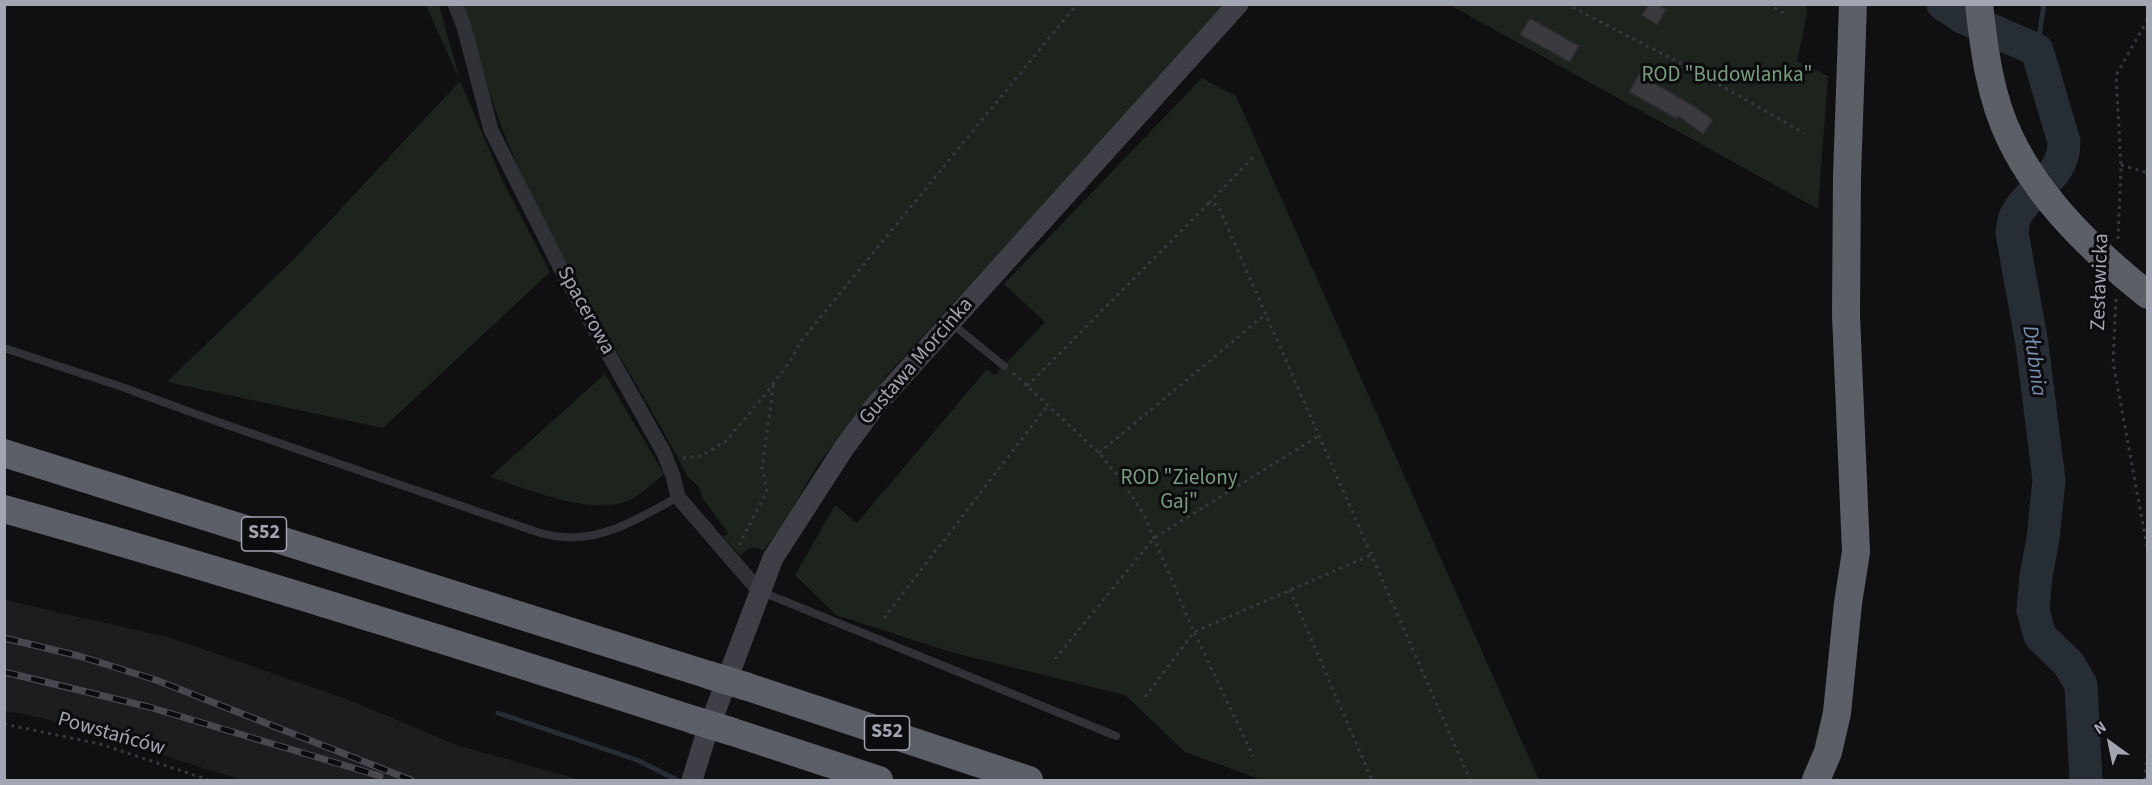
<!DOCTYPE html>
<html>
<head>
<meta charset="utf-8">
<style>
	body { margin:0 }
	#map { position:relative; width:2152px; height:785px; overflow:hidden; background:#101012; font-family:"Source Sans 3",sans-serif }
	canvas { display:block }
	.frame { position:absolute; inset:0; border:6px solid #a2a5b2; pointer-events:none }
	.north { position:absolute; left:2080px; top:713px; width:60px; height:60px; -webkit-text-stroke:4px #0c0b0d; paint-order:stroke; rotate:327deg; font-size:16px; font-weight:700; line-height:24px; text-align:center; color:#a2a5b2 }
	.north::after { content:''; display:block; margin:auto; width:21px; height:27px; background:#a2a5b2; clip-path:polygon(50% 0,100% 100%,50% 72%,0 100%) }
</style>
</head>
<body>
<div id="map">
<canvas width="2152" height="785"></canvas>
<div class="frame"></div>
<div class="north">N</div>
</div>
<script>
const ctx = document.querySelector('canvas').getContext('2d');
ctx.lineJoin = 'round';
function fill(path, color) {
  ctx.fillStyle = color;
  ctx.fill(path, 'evenodd');
}
function stroke(path, color, width, dash) {
  ctx.strokeStyle = color;
  ctx.lineWidth = width;
  ctx.lineCap = dash ? 'butt' : 'round';
  ctx.setLineDash(dash || []);
  ctx.stroke(path);
}
function label(font, color, halo, rows, align = 'center') {
  ctx.font = font + ' "Source Sans 3",sans-serif';
  ctx.lineWidth = 6;
  ctx.setLineDash([]);
  ctx.textBaseline = 'middle';
  ctx.strokeStyle = halo;
  ctx.fillStyle = color;
  for (const [text, x, y, turn = 0] of rows) {
    ctx.save();
    ctx.translate(x, y);
    ctx.rotate((+turn || 0) * Math.PI / 180);
    ctx.textAlign = isNaN(turn) ? turn : align;
    if (halo) ctx.strokeText(text, 0, 0);
    ctx.fillText(text, 0, 0);
    ctx.restore();
  }
}
fill(new Path2D(`
	M5,600L171,638L349,700L459,746L581,780H242L43,718L5,711Z`), '#1d1c1f');
fill(new Path2D(`
	M426,5H439L460,81L503,182L550,272L383,428L167,382L294,259L460,81Z
	M463,5H1226L887,375L819,463L784,522L763,551C754,545 748,547 741,556L723,537L728,533L704,500L698,486L688,477C631,367 557,263 510,148C490,102 478,52 463,5Z
	M1450,5H1806L1807,15L1797,61L1828,76L1818,209Z
	M1202,78L1236,96L1539,780H1262L1185,752L1125,695L954,653L836,615L795,575L835,505L857,523L987,369L995,375L1045,322L1004,284Z
	M605,374L664,474C654,483 635,500 622,503C581,513 530,489 490,477Z`), '#1d241e');
stroke(new Path2D(`
	M2037,50L2044,4
	M498,713L637,760L677,780`), '#272d35', 5);
stroke(new Path2D(`
	M1943,4L1964,18L2037,50L2064,142C2064,179 2031,186 2016,215C2013,220 2013,227 2012,233L2032,344L2049,480L2043,539L2036,576L2033,610L2040,636L2069,664L2081,685L2086,780`), '#272d35', 33);
const building = new Path2D(`
	M1649,4H1658L1666,10L1657,25L1642,15Z
	M1530,18L1579,46L1570,62L1520,35Z
	M1639,74L1697,108L1713,120L1703,134L1678,116L1677,119L1629,92Z`);
fill(building, '#3b3a3f');
stroke(building, '#2b2a2e', 1.5);
stroke(new Path2D(`
	M1566,4L1692,69L1804,133
	M1768,4L1787,15
	M2121,165L2148,173
	M1209,203L1255,155
	M2118,239L2121,165L2116,75L2148,19
	M2116,299L2113,362L2148,552
	M1013,373L1099,453L1122,481L1144,515L1194,632L1253,756
	M1027,386L1209,203L1216,205L1220,210L1470,780
	M1099,453L1267,313
	M683,458L701,456L726,441L767,392L791,360L801,341L1077,4
	M739,545L767,491L762,468L774,382
	M1290,590L1372,780
	M884,618L1048,405
	M1055,659L1154,538L1320,435
	M1145,697L1194,632L1371,555
	M4,724L100,744L209,780
	M2145,780L2148,745`), '#37383e', 3, [3, 4.5]);
stroke(new Path2D(`
	M951,323L1004,366
	M4,348L125,388L204,417L540,533C547,534 555,537 563,537C604,541 643,516 678,497
	M762,592L1116,736`), '#313237', 8);
stroke(new Path2D(`
	M455,4L464,27L491,130L560,267L664,453L673,476L678,497L760,592`), '#313237', 15);
stroke(new Path2D(`
	M692,780L705,738L773,558L844,448L875,406L1238,4`), '#3f4047', 21);
stroke(new Path2D(`
	M4,453L709,675
	M4,509C236,574 465,646 694,720
	M745,686L1029,780
	M730,731L879,780
	M1816,780L1828,752L1837,713L1848,603L1856,552L1846,315L1847,176L1853,4`), '#5d5f68', 28);
const rail = new Path2D(`
	M4,638L79,656L156,680L411,780
	M4,672L149,707L380,776`);
stroke(rail, '#484950', 7);
stroke(rail, '#0c0b0d', 4.5, [14]);
stroke(new Path2D(`
	M1979,4C1984,49 1990,97 2010,138C2040,201 2094,252 2148,295
	M709,675L745,686
	M694,720L730,731`), '#5d5f68', 28);
for (const [x, y, w] of [
	[264,534,45],
	[887,733,45]
]) {
  const box = new Path2D();
  box.roundRect(x - w / 2, y - 17, w, 34, 4.5);
  ctx.fillStyle = '#0c0b0d';
  ctx.fill(box);
  stroke(box, '#a2a5b2', 1.5);
}
label('bold 20px', '#a2a5b2', null, [
	["S52",264,534],
	["S52",887,733]
]);
label('21px', '#799d7f', '#0c0b0d', [
	["ROD \"Budowlanka\"",1727,76],
	["ROD \"Zielony",1179,479],
	["Gaj\"",1179,503]
]);
label('21px', '#a2a5b2', '#0c0b0d', [
	["Zesławicka",2101,282,-88],
	["Spacerowa",585,311,61],
	["Gustawa Morcinka",917,362,-49],
	["Powstańców",111,735,16]
]);
label('italic 22px', '#788fae', '#0c0b0d', [
	["Dłubnia",2033,361,82]
]);
</script>
</body>
</html>
